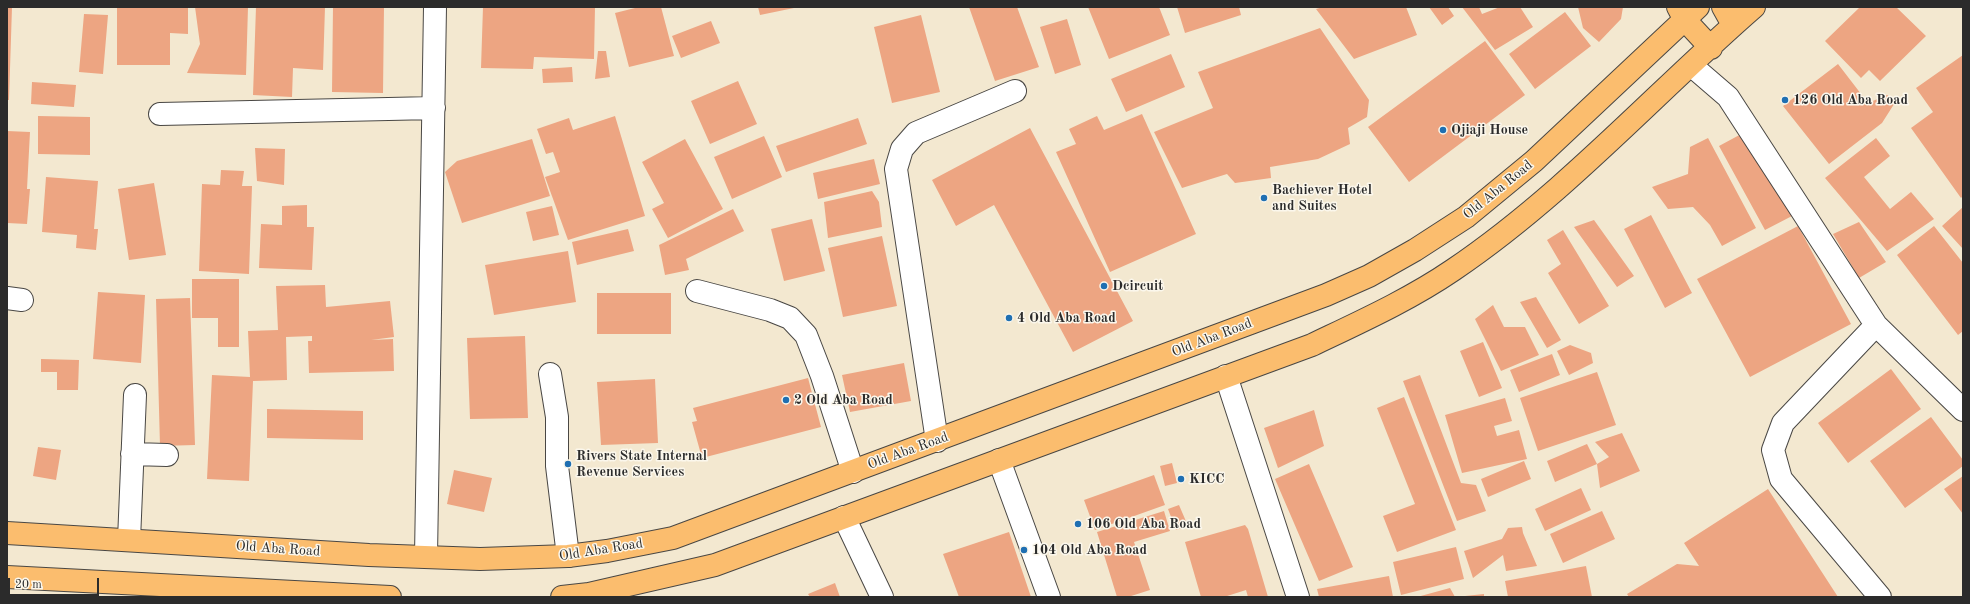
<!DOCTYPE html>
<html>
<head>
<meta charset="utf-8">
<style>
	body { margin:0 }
	#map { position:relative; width:1970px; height:604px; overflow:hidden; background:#f3e8d0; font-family:"Old Standard TT",serif }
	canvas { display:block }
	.frame { position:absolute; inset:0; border:8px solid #2b2b2b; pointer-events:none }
	.scale { position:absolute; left:8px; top:578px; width:91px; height:18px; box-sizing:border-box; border:2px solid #2b2b2b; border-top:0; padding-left:5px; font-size:12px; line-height:14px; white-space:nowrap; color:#2b2b2b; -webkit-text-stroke:3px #fbf7ec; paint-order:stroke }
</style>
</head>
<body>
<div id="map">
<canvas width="1970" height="604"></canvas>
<div class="frame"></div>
<div class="scale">20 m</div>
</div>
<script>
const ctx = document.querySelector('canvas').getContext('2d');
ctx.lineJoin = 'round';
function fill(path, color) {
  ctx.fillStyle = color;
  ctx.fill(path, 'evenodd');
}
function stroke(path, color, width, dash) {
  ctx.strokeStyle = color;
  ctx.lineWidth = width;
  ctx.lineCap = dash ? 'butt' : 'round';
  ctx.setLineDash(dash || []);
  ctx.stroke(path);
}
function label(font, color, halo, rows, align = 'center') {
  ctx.font = font + ' "Old Standard TT",serif';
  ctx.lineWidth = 3;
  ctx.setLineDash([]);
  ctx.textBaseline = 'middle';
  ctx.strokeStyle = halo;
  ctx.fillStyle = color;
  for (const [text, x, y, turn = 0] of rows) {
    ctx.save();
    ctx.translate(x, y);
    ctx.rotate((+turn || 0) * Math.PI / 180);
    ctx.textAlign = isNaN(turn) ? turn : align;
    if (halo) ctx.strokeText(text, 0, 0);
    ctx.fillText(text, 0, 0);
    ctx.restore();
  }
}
fill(new Path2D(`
	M7,7H12L9,100H7Z
	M117,7H188V34L170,33V65H117Z
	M195,7H248L246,75L187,73L200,44Z
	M256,7H325L323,70L293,68L292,97L253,95Z
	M333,7H384L383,93L332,92Z
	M483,7H595L594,59L534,57L533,69L481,68Z
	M639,7H661L674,56L629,67L615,13Z
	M758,7H794V8L760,15Z
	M969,7H1017L1039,67L995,81Z
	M1088,7H1159L1170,35L1109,59Z
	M1177,7H1239L1241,15L1185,33Z
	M1323,7H1406L1417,35L1354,59L1316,9Z
	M1429,7H1448L1454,16L1442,25Z
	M1462,7H1479L1482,14L1500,7H1520L1533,27L1495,50Z
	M1578,7H1623L1621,19L1599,42L1583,28Z
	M1860,7H1896L1926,36L1880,81L1869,70L1861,78L1825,41Z
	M1565,12L1591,46L1535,89L1509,54Z
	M84,14L108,15L103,74L79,72Z
	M921,15L940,92L892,103L874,27Z
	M1067,19L1081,65L1055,74L1040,27Z
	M711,21L720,43L681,58L672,36Z
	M1320,28L1369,100L1367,117L1348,128L1350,144L1318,159L1270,167L1271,178L1235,183L1227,174L1182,188L1154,132L1213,108L1198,72Z
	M1485,41L1525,95L1409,182L1368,127Z
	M598,51H606L610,77L595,79Z
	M1171,54L1185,87L1126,112L1111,79Z
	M1963,55V196L1961,198L1911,128L1933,112L1916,88Z
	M1838,64L1868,103L1887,95L1896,101L1882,123L1829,164L1783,106Z
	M572,67L573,82L543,83L542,69Z
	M738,81L757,124L710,144L691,101Z
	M32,82L76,85L74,107L31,104Z
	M1142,114L1196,234L1110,272L1056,152L1076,144L1069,129L1097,116L1104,130Z
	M38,116L90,117V155L38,154Z
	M615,116L645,216L568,240L545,177L560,172L553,152L546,154L537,129L569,118L573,130Z
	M858,118L867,144L786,172L776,146Z
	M1030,128L1133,321L1073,352L994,205L956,226L932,180Z
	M7,131L30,132L27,189H30L27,224L7,223Z
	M1745,132L1792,216L1765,230L1719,146Z
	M764,136L782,177L732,199L714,157Z
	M1708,138L1756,228L1722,246L1710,225L1693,207L1668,209L1652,187L1688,174L1690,147Z
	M1876,138L1890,156L1864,177L1890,209L1911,192L1934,219L1887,251L1825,178Z
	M532,139L550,196L462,223L445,172L457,161Z
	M685,139L723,209L668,238L652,209L664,203L642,162Z
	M255,148L285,149L284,185L257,181Z
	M874,159L880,184L818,199L813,173Z
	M221,170L244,171L242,186H252L249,274L199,271L202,184L220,185Z
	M46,177L98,181L94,229H98L96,250L76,248L77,235L42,232Z
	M154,183L166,255L129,260L118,189Z
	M872,191L879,202L882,227L828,238L824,202Z
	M307,205V227H314L312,270L259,268L261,224L282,225V206Z
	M552,206L559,235L533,241L526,212Z
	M1963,207V249L1942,226Z
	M733,209L744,231L686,259L689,270L665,275L659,245Z
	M1651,215L1692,293L1665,308L1624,229Z
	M812,219L825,271L784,281L771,229Z
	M1594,220L1634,276L1617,287L1574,227Z
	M1859,222L1886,262L1859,278L1833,234Z
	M1798,226L1851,324L1750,377L1697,279Z
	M1934,226L1963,263V331L1958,335L1897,255Z
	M628,229L634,251L577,265L572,242Z
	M1563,230L1609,306L1579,324L1548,273L1561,264L1547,240Z
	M882,236L897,306L843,317L828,248Z
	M568,251L576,302L494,315L485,265Z
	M192,279H239V347H218V318H192Z
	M325,285L326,307L390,301L394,337L371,340L393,339L394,371L309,373L308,341H312V336L286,337L287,380L253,381L249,481L207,479L212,375L250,377L248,331L278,330L276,286Z
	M98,292L145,295L141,363L93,359Z
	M597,293H671V334H597Z
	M1536,297L1561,340L1547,348L1520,302Z
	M190,298L195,445L160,446L156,299Z
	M1493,305L1504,327H1525L1539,355L1501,371L1475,319Z
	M525,336L528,418L470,419L467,338Z
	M1483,342L1502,388L1479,397L1460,351Z
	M1570,345L1591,353L1593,363L1569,375L1557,351Z
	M1552,354L1560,375L1519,392L1510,370Z
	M41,359L79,360L78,390H57V372H41Z
	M904,363L911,401L850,412L842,375Z
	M1891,369L1921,409L1848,463L1818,423Z
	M1597,372L1616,425L1538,451L1520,398Z
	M1420,375L1461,483L1476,485L1486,511L1457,521L1403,381Z
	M808,378L821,427L702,458L692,422L697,421L693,408Z
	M655,379L658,443L601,445L597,382Z
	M1404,397L1456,530L1397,552L1383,516L1415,504L1377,408Z
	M1505,398L1512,421L1494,426L1497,436L1519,430L1527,459L1462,473L1445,415Z
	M267,409L363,411V440L267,438Z
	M1314,410L1324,446L1278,468L1264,428Z
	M1931,417L1963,460V466L1905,508L1870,461Z
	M1622,433L1640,471L1600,488L1597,464L1609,457L1595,442Z
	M1587,444L1597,464L1555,482L1547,461Z
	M38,447L61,450L56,480L33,476Z
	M1524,461L1531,479L1488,497L1481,479Z
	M1172,463L1177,483L1165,486L1160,466Z
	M1309,464L1353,567L1319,581L1275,479Z
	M454,470L492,478L484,512L447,504Z
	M1154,475L1165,505L1095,530L1084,500Z
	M1963,476V514L1944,489Z
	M1581,488L1591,510L1545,531L1535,509Z
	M1768,489L1838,597H1629L1627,594L1677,564L1699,566L1684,543Z
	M1179,505L1188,526L1176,530L1168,509Z
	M1164,511L1170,531L1134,542L1150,590L1128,597H1117L1097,532Z
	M1602,511L1615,539L1563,563L1550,534Z
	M1245,525L1248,529L1268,597H1248L1246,590L1224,597H1201L1185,542Z
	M1522,527L1523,533L1537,566L1506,571L1503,555L1473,578L1464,551L1502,539L1508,528Z
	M1009,532L1031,597H959L943,554Z
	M1456,547L1464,579L1401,595L1393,562Z
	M1586,566L1592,597H1508L1505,581Z
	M1389,576L1393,597H1319L1317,589Z
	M835,583L840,597H810L808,594Z
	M1450,588L1455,597H1417Z
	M1484,594V597H1465V596Z`), '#eda582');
const minor = new Path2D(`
	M1692,66L1728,97L1876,325L1963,410
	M160,114L434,108
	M697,291L770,310L790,318L806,335L822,376L853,472
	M7,298L22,300
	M1876,325L1783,423L1773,450L1781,479L1880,597
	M550,374L557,417V466L568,556
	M1226,376L1298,597
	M937,441L896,169L902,149L916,133L1015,91
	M132,454L167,455
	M999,460L1049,597
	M844,517L882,597
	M129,540L135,395
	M426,556L435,7`);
const major = new Path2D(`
	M1678,7L1685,20L1711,48
	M1723,7L1733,25
	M7,533L369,555L480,559L568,556L607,551L673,538L1326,295L1369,276L1415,250L1466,217L1534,161L1698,7
	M7,577L390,597
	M562,597L589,594L715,565L1312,345C1360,322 1409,300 1453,270C1564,195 1654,94 1754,7`);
stroke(minor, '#494744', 24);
stroke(major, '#494744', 24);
stroke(minor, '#fff', 22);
stroke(major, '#fbbd6e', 22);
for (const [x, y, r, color] of [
	[1785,100,4,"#1f6fb2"],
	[1443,130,4,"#1f6fb2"],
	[1264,198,4,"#1f6fb2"],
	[1104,286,4,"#1f6fb2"],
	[1009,318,4,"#1f6fb2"],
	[786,400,4,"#1f6fb2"],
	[568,464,4,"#1f6fb2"],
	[1181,479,4,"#1f6fb2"],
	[1078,524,4,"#1f6fb2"],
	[1024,550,4,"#1f6fb2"]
]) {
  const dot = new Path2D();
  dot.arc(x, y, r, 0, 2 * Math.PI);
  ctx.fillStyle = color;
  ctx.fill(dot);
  stroke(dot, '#fbf7ec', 1.5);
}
label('bold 14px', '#2b2b2b', '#fbf7ec', [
	["126 Old Aba Road",1793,100],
	["Ojiaji House",1451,130],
	["Bachiever Hotel",1272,190],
	["and Suites",1272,206],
	["Dcircuit",1112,286],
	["4 Old Aba Road",1017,318],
	["2 Old Aba Road",794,400],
	["Rivers State Internal",576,456],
	["Revenue Services",576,472],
	["KICC",1189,479],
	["106 Old Aba Road",1086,524],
	["104 Old Aba Road",1032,550]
], 'left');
label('14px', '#2b2b2b', '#fbf7ec', [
	["Old Aba Road",1498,190,-39],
	["Old Aba Road",1212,338,-21],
	["Old Aba Road",908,451,-20],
	["Old Aba Road",278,549,4],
	["Old Aba Road",601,550,-9]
]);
</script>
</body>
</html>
